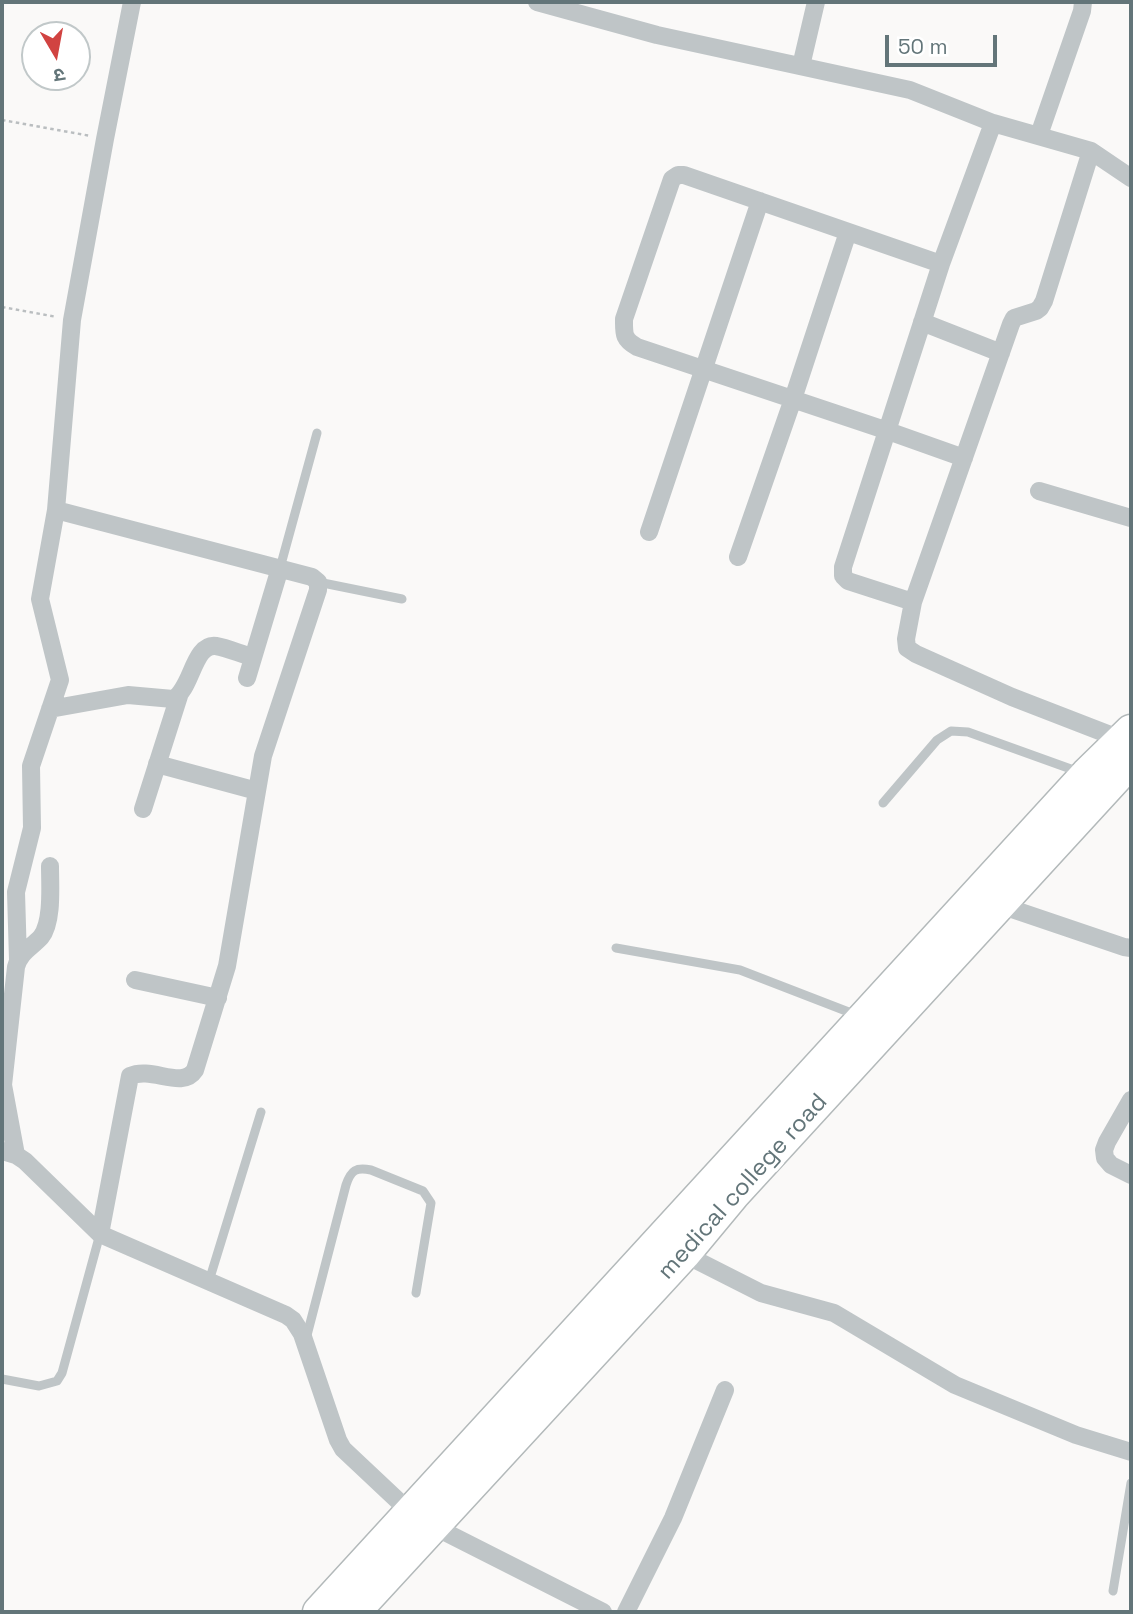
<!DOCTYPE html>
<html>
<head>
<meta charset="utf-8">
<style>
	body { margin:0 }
	#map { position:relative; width:1133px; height:1614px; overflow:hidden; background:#faf9f8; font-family:"Space Grotesk","Noto Sans Devanagari",sans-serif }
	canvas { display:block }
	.frame { position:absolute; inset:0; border:4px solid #637579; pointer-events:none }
	.north { position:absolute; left:21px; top:21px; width:70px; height:70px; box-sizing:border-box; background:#fff; border:2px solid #c1c8c9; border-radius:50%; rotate:170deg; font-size:19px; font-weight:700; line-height:28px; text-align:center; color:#637579 }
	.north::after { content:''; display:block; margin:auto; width:24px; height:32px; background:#d14341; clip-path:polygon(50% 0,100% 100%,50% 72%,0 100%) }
	.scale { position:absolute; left:885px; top:35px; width:112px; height:32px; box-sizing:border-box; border:4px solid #637579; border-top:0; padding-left:9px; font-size:21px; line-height:24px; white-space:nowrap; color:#637579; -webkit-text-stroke:5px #fff; paint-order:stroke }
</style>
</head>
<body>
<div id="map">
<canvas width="1133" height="1614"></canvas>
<div class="frame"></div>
<div class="north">उ</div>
<div class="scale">50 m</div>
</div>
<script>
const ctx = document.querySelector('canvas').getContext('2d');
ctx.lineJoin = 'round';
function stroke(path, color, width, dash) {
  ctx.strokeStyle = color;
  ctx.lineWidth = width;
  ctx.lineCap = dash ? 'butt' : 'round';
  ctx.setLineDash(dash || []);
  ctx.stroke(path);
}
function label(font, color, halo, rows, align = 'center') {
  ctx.font = font + ' "Space Grotesk",sans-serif';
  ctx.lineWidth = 7;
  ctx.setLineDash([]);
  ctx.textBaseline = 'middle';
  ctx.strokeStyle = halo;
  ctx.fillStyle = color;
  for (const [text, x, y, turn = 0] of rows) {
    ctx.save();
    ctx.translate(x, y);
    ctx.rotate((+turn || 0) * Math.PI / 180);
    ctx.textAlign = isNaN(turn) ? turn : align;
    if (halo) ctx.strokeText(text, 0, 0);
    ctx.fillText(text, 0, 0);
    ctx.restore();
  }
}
const highway = new Path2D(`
	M319,1612L1087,774L1131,731
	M354,1612L684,1254L733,1195L1131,761`);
stroke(highway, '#b3b9ba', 35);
stroke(new Path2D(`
	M2,120L91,136
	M2,307L57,317`), '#babec0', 2.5, [3.5, 3.5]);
stroke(new Path2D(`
	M280,568L317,433
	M318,582L402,599
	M883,803L937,740L951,731L968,732L1082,773
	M616,948L740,970L859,1016
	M209,1281L261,1112
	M306,1339L346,1185C351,1170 356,1167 371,1170L423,1191L431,1203L416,1293
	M2,1379L39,1386L57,1381L62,1373L100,1234
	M1113,1591L1131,1483`), '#bfc5c7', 9);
stroke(new Path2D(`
	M537,2L657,35L910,90L993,123L1091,151L1131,178
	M801,66L816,2
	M1039,135L1082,11L1083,2
	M1091,151L1044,301L1040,308L1036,311L1014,318L1011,324L913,602L906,639L907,648L916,654L1012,697L1123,740
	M941,264L684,175H678L672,179L624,319C624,334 623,339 637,347L888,431L964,458
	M922,322L1001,353
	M1039,491L1131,518
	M56,510L312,577L318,582V590L263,756L227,966L195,1070C182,1090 152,1066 130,1076L100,1234
	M649,532L760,201
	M738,557L793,399L848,232
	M913,602L848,581L843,576V567L941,264L993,123
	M247,678L280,568
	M50,709L128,695L173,699C192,690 193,643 216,646C228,648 241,654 253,657
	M157,764L257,791
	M143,809L179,696
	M1000,905L1124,947L1131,948
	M18,960L16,892L32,828L31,766L60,680L40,599L56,510L72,320L105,139L132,2
	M135,980L218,998
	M1131,1100L1107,1142L1104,1150L1105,1158L1111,1165L1131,1175
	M2,1151L16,1155L25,1161L100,1234L286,1315L293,1320L302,1334L338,1440L343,1449L410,1512
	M16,1155L3,1085L16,967C20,952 31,948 41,937C53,922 50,885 50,866
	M684,1254L761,1293L834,1313L955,1385L1076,1435L1131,1452
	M433,1526L603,1612
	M626,1612L673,1518L725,1390`), '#bfc5c7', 18);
stroke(highway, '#fff', 32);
label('24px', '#637579', '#fff', [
	["medical college road",743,1187,-48]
]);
</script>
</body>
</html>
